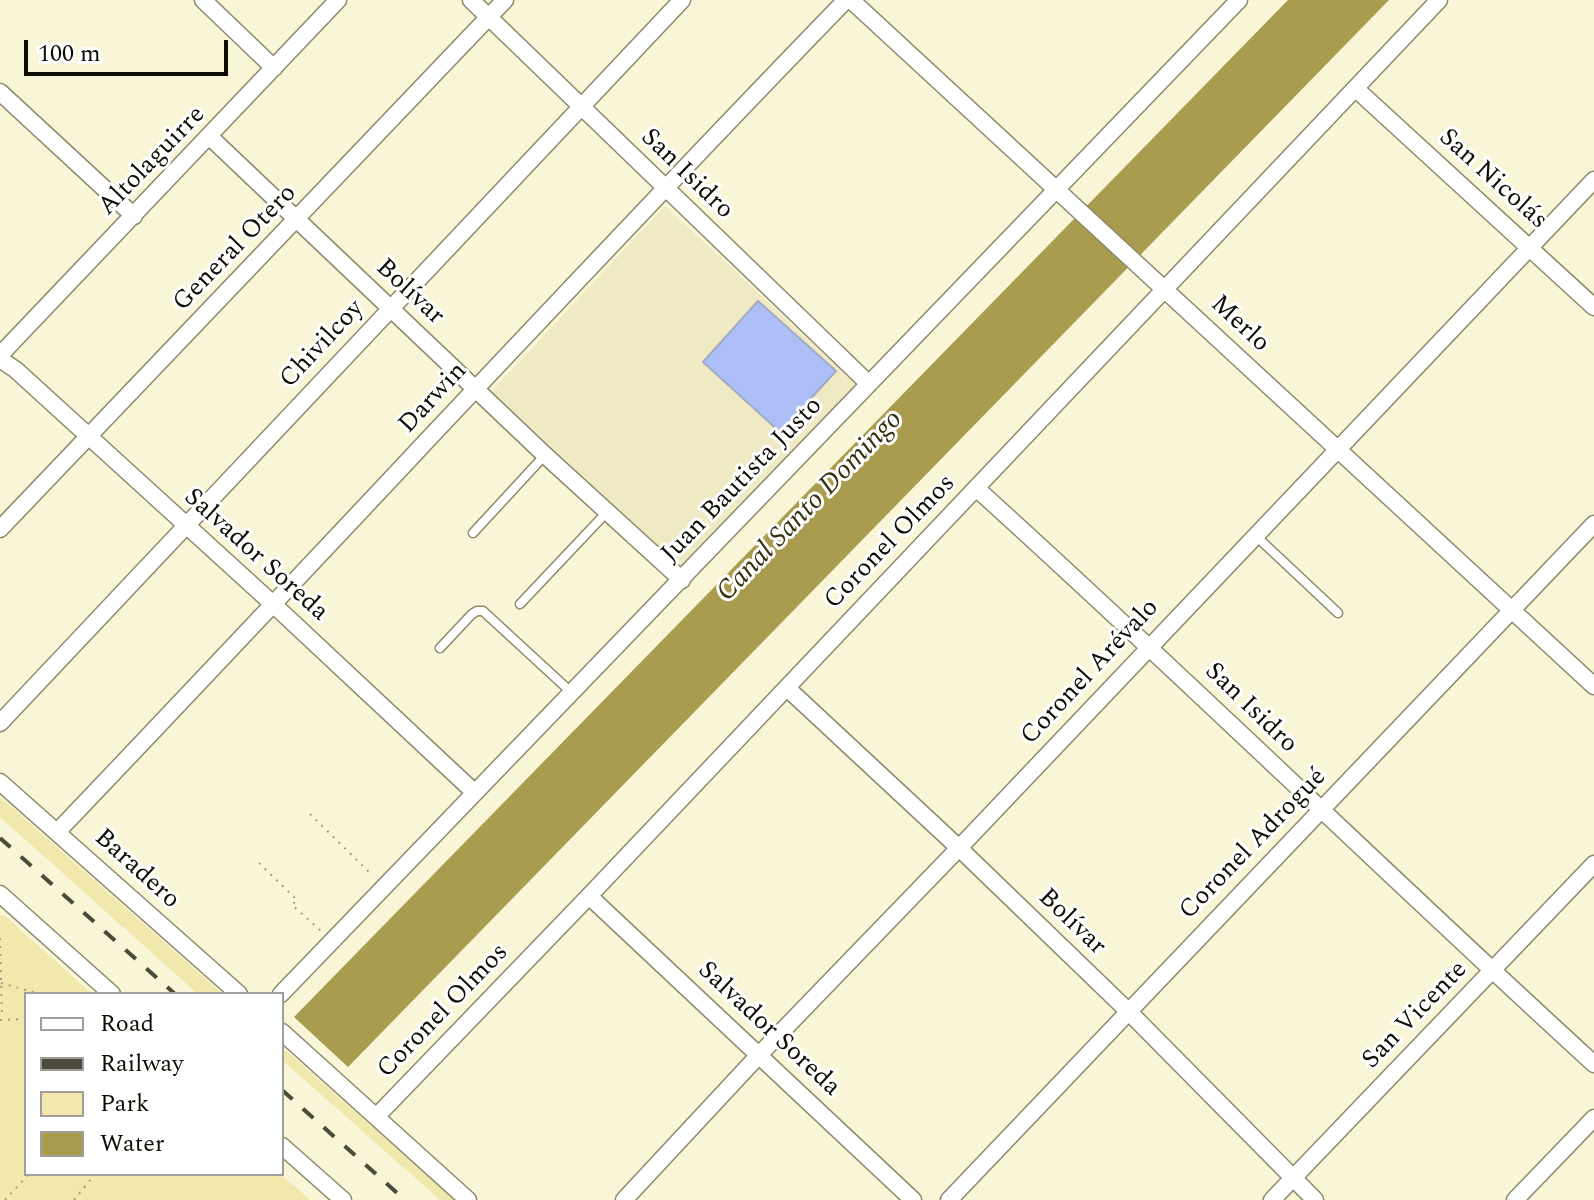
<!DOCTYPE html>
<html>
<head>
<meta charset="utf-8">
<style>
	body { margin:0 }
	#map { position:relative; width:1594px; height:1200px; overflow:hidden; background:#f9f5d7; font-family:Spectral,serif }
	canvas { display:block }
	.legend { position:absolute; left:24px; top:992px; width:260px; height:184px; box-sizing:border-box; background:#fff; border:2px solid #9f9e9b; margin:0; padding:10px 14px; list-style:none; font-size:24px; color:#0e0d04 }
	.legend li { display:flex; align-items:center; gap:16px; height:40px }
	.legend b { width:40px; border:2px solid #9f9e9b }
	.scale { position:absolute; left:24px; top:40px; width:204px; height:36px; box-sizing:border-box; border:4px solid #0e0d04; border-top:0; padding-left:10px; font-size:24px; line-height:28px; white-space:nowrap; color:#0e0d04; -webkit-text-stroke:6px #fff; paint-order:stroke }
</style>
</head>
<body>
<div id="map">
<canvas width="1594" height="1200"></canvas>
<ul class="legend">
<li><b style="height:10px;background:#fff"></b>Road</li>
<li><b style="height:10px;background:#4b4a3b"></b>Railway</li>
<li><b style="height:22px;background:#f1e8ae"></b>Park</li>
<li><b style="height:22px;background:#a99c4e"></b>Water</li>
</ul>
<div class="scale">100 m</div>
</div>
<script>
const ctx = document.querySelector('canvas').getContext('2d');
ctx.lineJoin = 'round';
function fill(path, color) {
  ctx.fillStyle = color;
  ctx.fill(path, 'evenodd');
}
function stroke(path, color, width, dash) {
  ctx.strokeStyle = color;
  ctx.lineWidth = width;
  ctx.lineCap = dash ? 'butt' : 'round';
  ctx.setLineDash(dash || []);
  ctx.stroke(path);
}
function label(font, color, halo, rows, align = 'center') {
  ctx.font = font + ' Spectral,serif';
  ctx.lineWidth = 6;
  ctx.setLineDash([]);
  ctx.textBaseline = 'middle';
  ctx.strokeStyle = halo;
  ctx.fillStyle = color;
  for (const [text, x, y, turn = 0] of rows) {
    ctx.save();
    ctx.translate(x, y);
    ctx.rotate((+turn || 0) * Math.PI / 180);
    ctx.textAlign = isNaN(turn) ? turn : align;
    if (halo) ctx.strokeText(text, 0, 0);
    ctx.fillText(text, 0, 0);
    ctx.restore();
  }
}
fill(new Path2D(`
	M665,206L856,384L683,569L492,391Z`), '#efe9c4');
fill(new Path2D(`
	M0,797L223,994H198L0,817Z
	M0,915H4L92,994H26V1174H281L310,1200H0Z
	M282,1047L455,1200H440L282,1060Z`), '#f1e8ae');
fill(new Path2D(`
	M1288,0H1389L348,1067L294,1017Z`), '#a99c4e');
const building = new Path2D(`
	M758,301L836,371L780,432L703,362Z`);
fill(building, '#aebff7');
stroke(building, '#a1aac5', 2);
const lane = new Path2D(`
	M473,533L545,455
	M1256,536L1338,613
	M520,604L607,512
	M440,648L472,614L477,611H483L571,692`);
const street = new Path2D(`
	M203,0L274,68
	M471,0L869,384
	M851,0L1594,686
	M1356,89L1594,307
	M0,92L134,216
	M210,137L545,455L682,580
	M0,355L338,0
	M0,359L16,370L274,605L474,792
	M976,488C1185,677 1386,874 1594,1064
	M0,529L505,0
	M787,688L959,848L1128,1011L1315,1200
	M0,723L682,0
	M0,782L239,994
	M57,832C321,556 580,274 846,0
	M0,894L112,994
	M589,896L913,1200
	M281,994L1239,0
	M282,1032L468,1200
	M376,1117L589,896L1439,0
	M282,1146L343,1200
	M624,1200L759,1055L959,848L1594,180
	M949,1200L1594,524
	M1272,1200L1594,864
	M1515,1200L1594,1118`);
stroke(lane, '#8d896d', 11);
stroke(street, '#8d896d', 19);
stroke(new Path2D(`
	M310,814L372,875
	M259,863L297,900L292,905L321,931
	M0,938L2,1018
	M1,983L40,994
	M0,1020L26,1019
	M5,1200L29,1174
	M74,1200L95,1174`), '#a09e87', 2, [2, 6]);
stroke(lane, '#fff', 8);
stroke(street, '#fff', 16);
stroke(new Path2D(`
	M0,838L175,994
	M282,1090L405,1200`), '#4b4a3b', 4, [14, 14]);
label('26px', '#0e0d04', '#fff', [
	["Altolaguirre",153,162,-46],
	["San Isidro",686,175,44],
	["San Nicolás",1492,180,42],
	["General Otero",236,249,-46],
	["Bolívar",409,293,43],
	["Merlo",1239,325,43],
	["Chivilcoy",323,345,-47],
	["Darwin",434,399,-47],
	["Juan Bautista Justo",743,481,-46],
	["Coronel Olmos",891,543,-46],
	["Salvador Soreda",255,556,42],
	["Coronel Arévalo",1091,673,-47],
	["San Isidro",1250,709,44],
	["Coronel Adrogué",1254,845,-46],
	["Baradero",136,870,42],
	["Bolívar",1071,923,44],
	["Coronel Olmos",444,1012,-46],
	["San Vicente",1416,1016,-46],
	["Salvador Soreda",768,1030,43]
]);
label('italic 28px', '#35300c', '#fff', [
	["Canal Santo Domingo",811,507,-46]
]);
</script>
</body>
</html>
